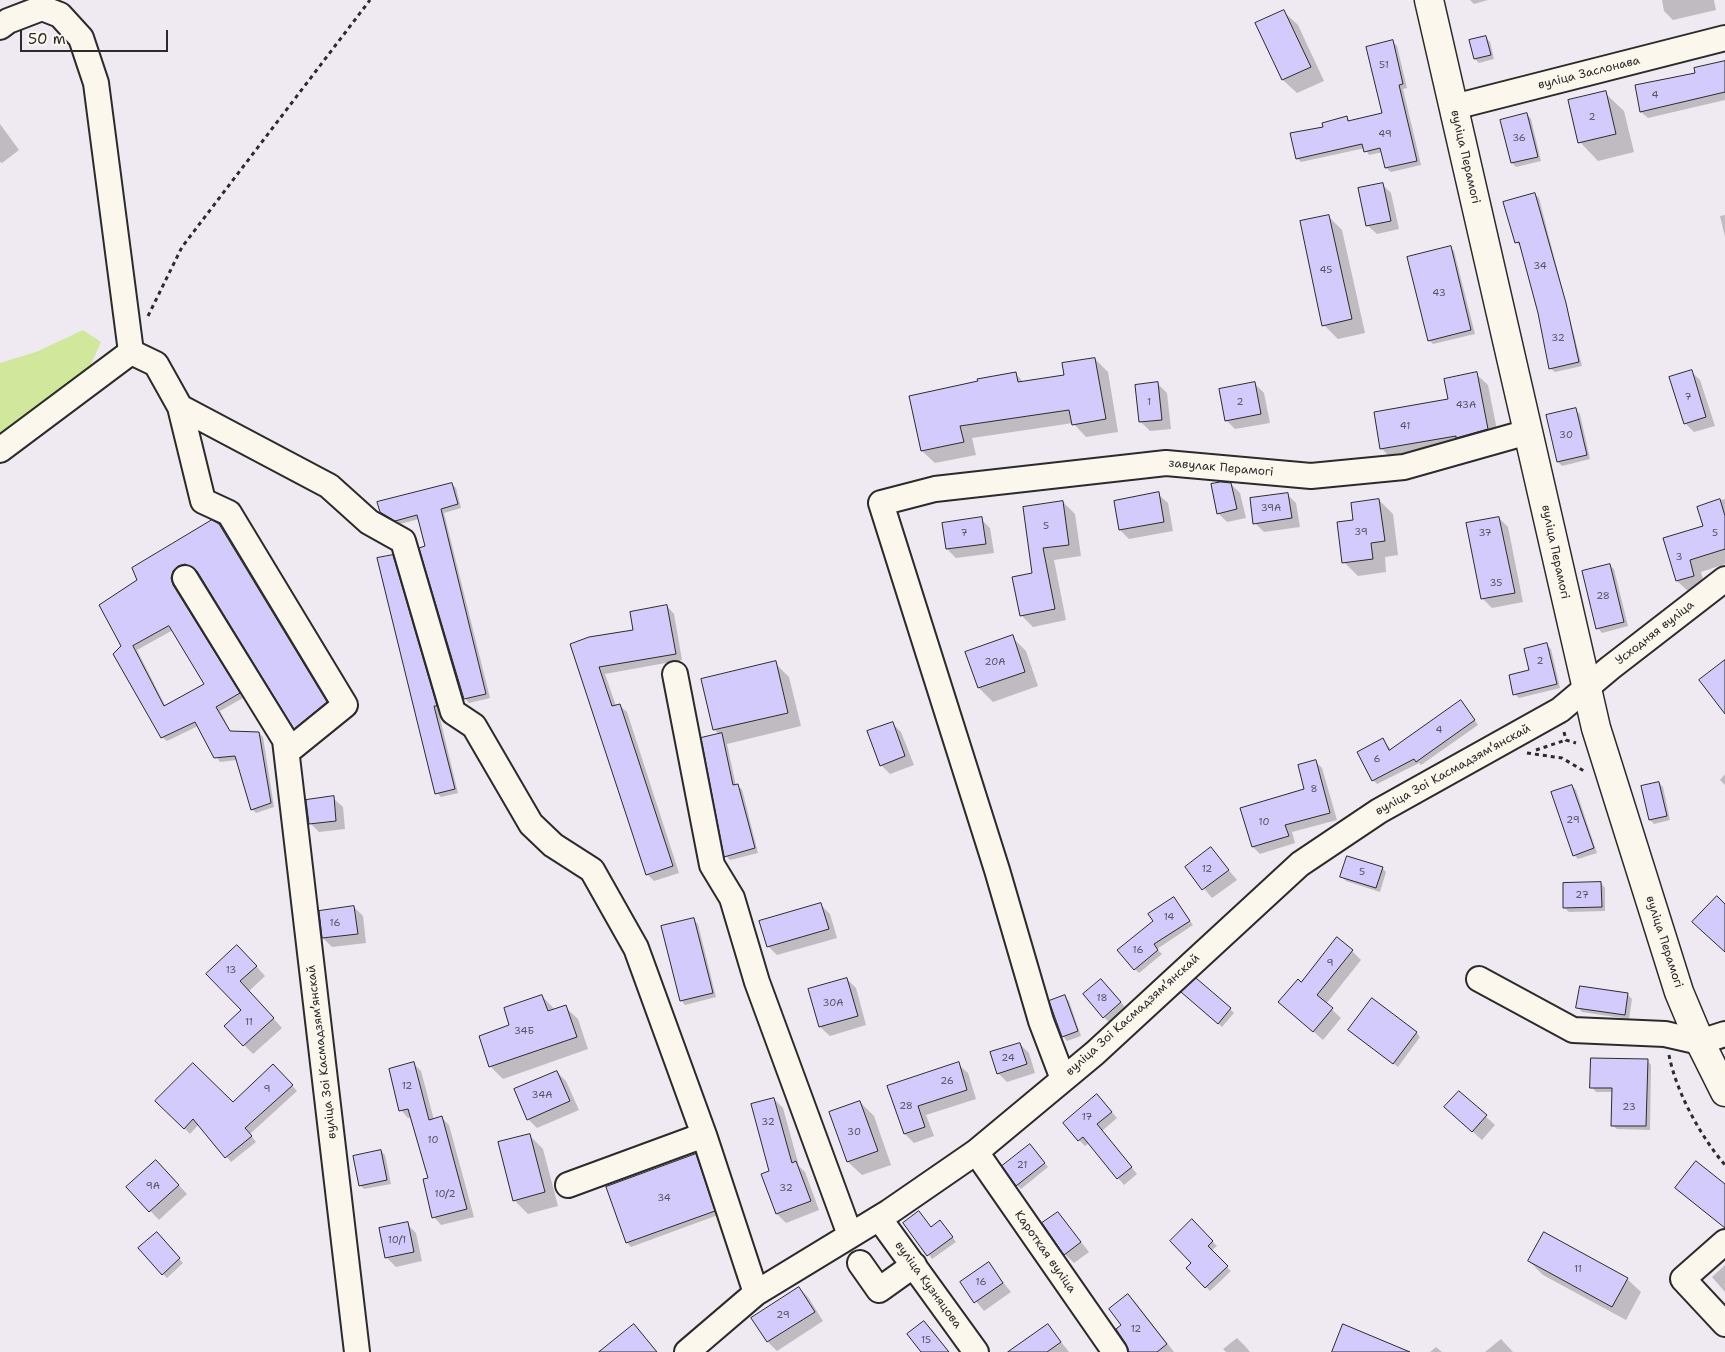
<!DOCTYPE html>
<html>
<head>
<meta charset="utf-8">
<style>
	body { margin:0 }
	#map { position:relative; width:1725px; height:1352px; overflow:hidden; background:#efeaf1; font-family:"Shantell Sans",sans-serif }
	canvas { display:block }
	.scale { position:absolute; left:20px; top:30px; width:148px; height:22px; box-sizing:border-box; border:2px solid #2b2b2b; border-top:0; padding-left:6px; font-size:15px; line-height:18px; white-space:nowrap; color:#2b2b2b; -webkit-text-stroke:4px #fbf7ec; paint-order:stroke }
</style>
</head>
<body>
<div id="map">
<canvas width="1725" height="1352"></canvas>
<div class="scale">50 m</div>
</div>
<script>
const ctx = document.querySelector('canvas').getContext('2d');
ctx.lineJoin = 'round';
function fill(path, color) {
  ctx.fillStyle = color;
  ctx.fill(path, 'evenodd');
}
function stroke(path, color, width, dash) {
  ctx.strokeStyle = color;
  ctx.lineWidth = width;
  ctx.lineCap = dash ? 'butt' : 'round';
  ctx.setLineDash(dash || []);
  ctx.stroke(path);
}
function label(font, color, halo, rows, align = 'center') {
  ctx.font = font + ' "Shantell Sans",sans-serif';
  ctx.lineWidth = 4;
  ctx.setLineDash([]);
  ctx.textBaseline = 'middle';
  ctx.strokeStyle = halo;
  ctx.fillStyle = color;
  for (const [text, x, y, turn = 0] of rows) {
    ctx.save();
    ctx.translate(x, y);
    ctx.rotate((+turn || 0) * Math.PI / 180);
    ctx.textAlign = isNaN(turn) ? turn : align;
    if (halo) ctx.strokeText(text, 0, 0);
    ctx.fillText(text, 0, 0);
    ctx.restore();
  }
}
fill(new Path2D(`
	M83,330L101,342L84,380L0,442V363L36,352Z`), '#d0e79c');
fill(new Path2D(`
	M1470,0H1488L1474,4Z
	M1662,0H1714L1716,10L1673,20L1664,11Z
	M1284,12L1298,25L1324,81L1297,93L1283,80Z
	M1486,38L1490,42L1494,59L1479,63L1475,59Z
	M1393,42L1397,46L1407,88L1403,89L1421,165L1391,172L1386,168L1383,152L1369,155L1365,148L1301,162L1297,158L1325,128L1347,118L1351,122L1383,114Z
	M1725,62V100L1648,118L1641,112Z
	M1605,93L1624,111L1634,152L1598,161L1580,142Z
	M1527,114L1531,119L1541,161L1516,167L1512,163Z
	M0,124L19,150L2,163L0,162Z
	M1382,184L1391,193L1399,229L1377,234L1367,225Z
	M1535,194L1539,198L1582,366L1555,372L1550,368L1539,313L1521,247L1517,243Z
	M1725,215V237L1720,216Z
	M1328,216L1342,230L1365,333L1338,339L1324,325Z
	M1450,247L1454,251L1475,334L1433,344L1429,340Z
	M1095,359L1108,372L1118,432L1086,437L1073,423L972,438L976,455L935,463L922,451L1016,374L1024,383L1065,376Z
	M1691,371L1700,380L1715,426L1694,432L1685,423Z
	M1476,374L1488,385L1499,440L1393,460L1381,448L1450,400Z
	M1158,384L1167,393L1171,429L1150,431L1141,422Z
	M1255,384L1264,393L1270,423L1235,429L1226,420Z
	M1576,410L1580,414L1590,459L1562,466L1558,462Z
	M452,484L456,488L461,508L444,513L490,698L469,703L465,698L419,519L400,524L381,512Z
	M1231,484L1240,493L1246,518L1227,522L1218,513Z
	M1158,494L1168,503L1173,531L1129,539L1120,530L1115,502Z
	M1287,494L1296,503L1300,527L1264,532L1255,523Z
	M1725,499V564L1701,572L1705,587L1689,592L1677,581L1704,527L1698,507Z
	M1379,500L1393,514L1398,555L1385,557L1386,572L1358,576L1344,562L1355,521Z
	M1063,502L1075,514L1081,556L1054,560L1066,620L1033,627L1021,615L1033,574L1024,508Z
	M1499,518L1508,527L1523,602L1492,608L1482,598Z
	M981,519L990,528L994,553L956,558L947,549L944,524Z
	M219,525L330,707L299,732L197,570L189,568L176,576L177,590L243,698L220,711L231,732L259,733L263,737L274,807L256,813L252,809L237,760L220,762L198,726L167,741L162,737L122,646L101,606ZM173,630L206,684L166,707L137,650Z
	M392,556L396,560L440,710H438L458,793L441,797L437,793Z
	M1609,565L1614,569L1628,626L1602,633L1598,628Z
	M667,606L674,614L682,660L605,674L616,706L619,705L627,712L679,873L654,881L647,874L572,644L635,631Z
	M1012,637L1026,651L1038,686L993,702L979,688L967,652Z
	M1547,645L1551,649L1560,688L1519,698L1515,694Z
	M775,663L789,677L801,726L727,744L736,786L742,789L758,853L730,860L726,856L720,735L715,730L703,680Z
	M1461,701L1478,725L1421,765L1419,763L1377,784L1373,780L1383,739L1391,750Z
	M892,723L901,732L914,765L890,774L881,765Z
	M1315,761L1322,768L1337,820L1292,832L1295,843L1260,854L1253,847L1306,790Z
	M1725,774V785L1720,780Z
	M1659,783L1663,787L1670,820L1654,824L1650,820Z
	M1572,786L1576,790L1597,853L1578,859L1574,855Z
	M333,798L343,807L345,829L319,832L310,823Z
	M1211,849L1237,880L1212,898L1186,867Z
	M1382,868L1386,872L1380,892L1346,881L1342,877Z
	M1601,883L1605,888V911L1569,912L1564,907Z
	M1174,899L1193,925L1157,949L1162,954L1139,973L1135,969L1154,921Z
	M821,905L830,914L837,938L777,955L768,946Z
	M354,907L363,916L366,943L332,947L323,938Z
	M694,920L698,924L716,997L685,1005L681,1000Z
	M1352,951L1361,960L1326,1004L1341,1018L1323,1040L1280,1002Z
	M246,955L265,976L249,991L282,1028L253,1054L225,1026L243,1010L208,974Z
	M847,979L856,988L866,1025L830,1036L820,1027Z
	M1110,989L1129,1012L1113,1026L1104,1017Z
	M1628,995L1632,999L1629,1019L1582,1012L1578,1007Z
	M542,996L555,1010L565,1007L578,1019L588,1049L503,1079L491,1067L480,1037L511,1026Z
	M1187,996L1230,1009L1234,1013L1222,1027Z
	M1065,997L1069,1001L1081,1036L1067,1041L1063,1036Z
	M1416,1032L1420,1037L1398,1067L1354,1034Z
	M1020,1044L1029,1053L1035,1073L1007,1082L998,1073Z
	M1647,1060L1651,1065L1650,1130L1617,1129L1612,1125L1613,1092H1596L1592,1087Z
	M413,1063L421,1071L434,1120L442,1118L449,1125L474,1217L441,1225L434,1217L430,1179L411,1117L408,1118L401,1110Z
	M958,1064L968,1073L976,1099L926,1115L934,1136L914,1143L905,1134L889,1086Z
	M279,1071L297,1091L250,1134L256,1142L231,1162L199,1124L190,1134L157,1101L233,1104Z
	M557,1072L566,1081L579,1110L537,1128L528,1119Z
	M1459,1092L1495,1125L1482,1140L1455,1116Z
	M774,1099L783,1108L799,1166L805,1172L819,1210L786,1223L777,1214L763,1175L771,1172Z
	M860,1102L874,1116L891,1165L862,1175L848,1162Z
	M1103,1102L1117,1118L1102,1131L1137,1174L1124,1185L1089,1143L1085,1146L1079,1140Z
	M529,1135L543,1149L558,1206L528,1214L514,1200Z
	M1034,1150L1048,1167L1021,1189L1017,1185Z
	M381,1151L385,1155L391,1184L364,1189L360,1185Z
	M696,1156L700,1160L718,1215L631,1247L627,1243L607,1188Z
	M165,1170L187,1194L159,1220L128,1187Z
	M1058,1213L1089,1252L1074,1263L1065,1254Z
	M1192,1221L1217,1246L1211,1251L1231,1271L1210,1291L1188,1268L1193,1263Z
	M905,1223L931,1228L944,1226L956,1242L932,1259Z
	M407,1224L416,1233L422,1261L396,1267L387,1258L381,1229Z
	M161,1238L183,1263L167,1278L163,1274Z
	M1529,1261L1627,1279L1641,1292L1626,1320L1543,1275Z
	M988,1264L1011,1292L984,1311L961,1283Z
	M1725,1265V1292L1712,1277Z
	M799,1288L808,1297L823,1321L777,1351L768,1342L753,1318Z
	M1128,1295L1136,1303L1174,1352H1128L1123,1325Z
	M924,1322L933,1331L949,1352H923Z
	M1048,1325L1069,1352H1027Z
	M1237,1338L1246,1347L1250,1352H1226L1223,1349Z
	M1501,1339L1513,1352H1485Z
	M1436,1347L1442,1352H1430Z`), '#0003');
const building = new Path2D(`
	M1284,10L1311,67L1282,80L1255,23Z
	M1486,36L1491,55L1474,59L1469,40Z
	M1393,40L1403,84L1399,85L1417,161L1385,168L1380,148L1364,152L1362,144L1296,159L1290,133L1323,127L1322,123L1347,116L1348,121L1382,113L1366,47Z
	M1725,61V92L1640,112L1635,85L1695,73L1694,68Z
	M1606,91L1616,134L1578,143L1568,100Z
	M1527,113L1538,157L1511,163L1500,120Z
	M1383,183L1391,221L1366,226L1358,188Z
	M1535,193L1566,303L1579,362L1549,369L1538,313L1519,242L1515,243L1503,202Z
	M1329,215L1352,319L1322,326L1300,221Z
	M1451,246L1471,330L1428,341L1407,257Z
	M1095,358L1106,419L1072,425L1069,410L960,426L964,442L921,451L909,396L978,381L977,379L1016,372L1018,382L1064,375L1062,363Z
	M1692,370L1706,417L1684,424L1669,377Z
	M1477,372L1488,429L1456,438V436L1380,449L1374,412L1448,399L1444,379Z
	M1158,382L1162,420L1139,422L1135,385Z
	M1255,382L1261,414L1225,421L1219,389Z
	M1576,408L1587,455L1557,462L1546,415Z
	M1221,482L1231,483L1237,509L1217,514L1211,484Z
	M452,483L458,504L441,509L486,694L464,699L419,548L425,546L417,515L395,521L380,512L377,502Z
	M1159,492L1164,522L1119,530L1114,501Z
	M1288,493L1292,518L1253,524L1250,498Z
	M1379,499L1385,541L1371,543L1373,559L1342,563L1337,522L1353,520L1351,503Z
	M1720,499L1725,516V549L1690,560L1694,576L1676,581L1663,538L1703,526L1697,507Z
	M1063,501L1069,545L1043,548L1055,609L1020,616L1012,577L1032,573L1023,507Z
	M982,517L986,544L946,549L942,523Z
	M1499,517L1515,593L1481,599L1466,523Z
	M212,520L219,524L327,702L294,729L197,571L185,564L178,566L173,571L171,578L173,585L240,693L216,707L230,731L259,732L271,803L251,810L235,756L214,758L195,722L161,738L113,654L121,646L99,605L137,580L132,568ZM169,626L204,684L164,706L133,646Z
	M393,555L437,706H434L455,789L435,794L377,558Z
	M1610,564L1624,622L1596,629L1582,571Z
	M667,605L676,654L599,667L612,706L620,704L673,866L646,875L570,644L589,637L633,630L630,612Z
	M1013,635L1025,672L978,688L965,652Z
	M1547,643L1557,684L1513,695L1509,675L1529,670L1524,649Z
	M1725,660V714L1699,680Z
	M776,661L788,713L713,730L701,679Z
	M1461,700L1475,720L1416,762L1414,759L1372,781L1357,752L1383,738L1389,750Z
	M893,722L905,756L880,766L867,731Z
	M722,733L733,785L738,784L755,848L724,857L701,738Z
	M1316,760L1330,813L1285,825L1289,836L1252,847L1240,808L1304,789L1298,765Z
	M1659,782L1667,816L1649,820L1641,786Z
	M1572,785L1594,848L1573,856L1551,792Z
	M334,796L336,821L309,824L306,800Z
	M1211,847L1229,870L1202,890L1185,867Z
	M1347,856L1383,867L1376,888L1340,877Z
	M1601,882L1602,907L1563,908V883Z
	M1717,896L1725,904V952L1692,922Z
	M1174,897L1190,921L1154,944L1158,950L1134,970L1117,950L1153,921L1148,914Z
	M821,903L829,929L767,947L759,921Z
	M354,906L358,934L322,938L319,911Z
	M694,918L713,993L680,1001L661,926Z
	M1337,937L1353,950L1317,995L1333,1008L1313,1032L1278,1002L1298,979L1301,982Z
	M237,945L257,966L240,981L274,1018L243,1046L224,1026L241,1010L206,974Z
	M847,978L858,1016L819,1027L808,989Z
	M1196,978L1231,1008L1218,1024L1181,992Z
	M1101,979L1121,1002L1103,1018L1083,994Z
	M1580,986L1628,993L1625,1015L1576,1008Z
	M542,995L548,1011L566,1005L577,1037L489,1067L479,1036L509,1025L504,1008Z
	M1065,995L1078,1031L1062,1037L1049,1001Z
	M1372,998L1417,1032L1393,1064L1348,1030Z
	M1020,1043L1027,1064L997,1074L990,1052Z
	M1591,1058L1648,1059L1646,1126H1611L1612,1088H1590Z
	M414,1062L429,1120L442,1116L467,1209L432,1218L423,1179L428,1178L408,1109L399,1111L389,1069Z
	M959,1062L967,1090L918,1106L925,1127L904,1134L887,1086Z
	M193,1063L233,1102L273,1064L293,1085L245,1128L252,1136L225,1158L193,1119L184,1129L155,1101Z
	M557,1071L570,1101L527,1120L514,1089Z
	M1459,1091L1487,1115L1472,1132L1444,1107Z
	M1097,1094L1112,1112L1097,1124L1132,1167L1117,1179L1083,1137L1078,1141L1063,1123Z
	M774,1098L792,1163L796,1161L811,1201L776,1214L761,1174L769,1171L751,1104Z
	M860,1101L878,1151L847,1162L829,1112Z
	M530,1134L545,1192L513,1201L498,1142Z
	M1030,1144L1045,1163L1016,1186L1002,1166Z
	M381,1150L387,1180L359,1186L353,1156Z
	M696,1154L715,1211L626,1243L606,1187Z
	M156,1160L179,1185L149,1212L126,1187Z
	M1696,1161L1725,1184V1228L1675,1188Z
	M919,1211L931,1227L940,1220L953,1237L927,1256L903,1223Z
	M1058,1212L1081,1242L1064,1255L1042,1223Z
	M1192,1219L1213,1241L1208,1246L1228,1266L1205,1288L1186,1268L1191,1263L1170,1241Z
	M408,1222L414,1252L385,1258L379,1228Z
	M157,1232L180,1258L162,1275L138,1248Z
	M1544,1232L1628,1278L1612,1307L1528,1261Z
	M989,1262L1003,1283L974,1303L960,1282Z
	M799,1287L815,1312L767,1342L751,1318Z
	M1128,1294L1167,1344L1157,1352H1129L1126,1344L1116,1329L1121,1325L1109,1309Z
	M924,1321L949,1352H921L907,1334Z
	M634,1324L657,1352H599Z
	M1048,1324L1061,1342L1047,1352H1008Z
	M1343,1324L1410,1352H1332Z`);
fill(building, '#d4cbfd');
stroke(building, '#2b2b2b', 1);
const minor = new Path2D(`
	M0,27L8,21L42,8L60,15L81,38L96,83L131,352
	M1454,107L1725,38
	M131,352L156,364L180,407L329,486L369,522L403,541L453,712L474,726L531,824L553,845L592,870L636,948L704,1135
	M180,407L203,501L229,513L345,705L287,752
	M0,450L131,352
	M185,578L285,740L357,1352
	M675,674L712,865L732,898L757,982L850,1235
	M1479,979L1573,1030L1665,1034L1700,1042L1725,1034
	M1063,1079L1041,1021L997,870L881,503L935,489L1166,463L1311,476L1404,467L1528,432
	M976,1152L1115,1352
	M568,1185L704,1135L756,1293
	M879,1218L976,1352
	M1725,1242L1683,1279L1725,1324
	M860,1263L879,1290L914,1265
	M687,1352L756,1293L889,1212L976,1152L1095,1053L1300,864L1379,811L1560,710L1610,668L1725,579`);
const major = new Path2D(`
	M1429,0L1596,728L1679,992L1700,1042L1725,1092`);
stroke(minor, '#2b2b2b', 28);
stroke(major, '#2b2b2b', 31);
stroke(new Path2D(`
	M148,316L182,247L370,0
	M1564,732L1566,740L1576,743
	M1536,750L1566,740
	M1527,753L1562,758L1584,771
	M1669,1055C1676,1092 1701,1137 1725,1165`), '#2b2b2b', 3, [4, 4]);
stroke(minor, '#fbf7ec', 24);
stroke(major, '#fbf7ec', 28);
label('10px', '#555360', null, [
	["51",1384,65],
	["4",1655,95],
	["2",1592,117],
	["49",1385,134],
	["36",1519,138],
	["34",1540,266],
	["45",1326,270],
	["43",1439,293],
	["32",1558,338],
	["7",1688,397],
	["1",1149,402],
	["2",1240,402],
	["43А",1466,405],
	["41",1405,426],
	["30",1566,435],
	["39А",1271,508],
	["5",1046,526],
	["39",1361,532],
	["7",964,533],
	["37",1485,533],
	["5",1715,533],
	["3",1679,557],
	["35",1496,583],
	["28",1603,596],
	["2",1540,661],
	["20А",995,662],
	["4",1439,730],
	["6",1377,759],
	["8",1314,789],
	["29",1573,820],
	["10",1264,822],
	["12",1207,869],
	["5",1362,872],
	["27",1582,895],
	["14",1169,917],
	["16",335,923],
	["16",1138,950],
	["9",1330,963],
	["13",231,970],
	["18",1102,998],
	["30А",833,1003],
	["11",249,1022],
	["34Б",524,1031],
	["24",1008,1058],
	["26",947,1081],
	["12",407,1086],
	["9",267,1089],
	["34А",542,1095],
	["28",906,1106],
	["23",1629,1107],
	["17",1087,1117],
	["32",768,1122],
	["30",854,1132],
	["10",433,1140],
	["21",1022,1165],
	["9А",153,1186],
	["32",786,1188],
	["10/2",445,1194],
	["34",664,1198],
	["10/1",397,1240],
	["11",1578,1269],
	["16",981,1282],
	["29",783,1315],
	["12",1136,1329],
	["15",926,1340]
]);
label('12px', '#2b2b2b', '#fbf7ec', [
	["вуліца Заслонава",1589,73,-14],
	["вуліца Перамогі",1465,157,77],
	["завулак Перамогі",1221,468,5],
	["вуліца Перамогі",1555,552,78],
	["Усходняя вуліца",1655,633,-38],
	["вуліца Зоі Касмадзямʼянскай",1453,770,-29],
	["вуліца Перамогі",1664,942,72],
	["вуліца Зоі Касмадзямʼянскай",1133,1015,-42],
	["вуліца Зоі Касмадзямʼянскай",322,1052,-97],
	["Кароткая вуліца",1045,1252,55],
	["вуліца Кузняцова",928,1285,54]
]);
</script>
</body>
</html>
